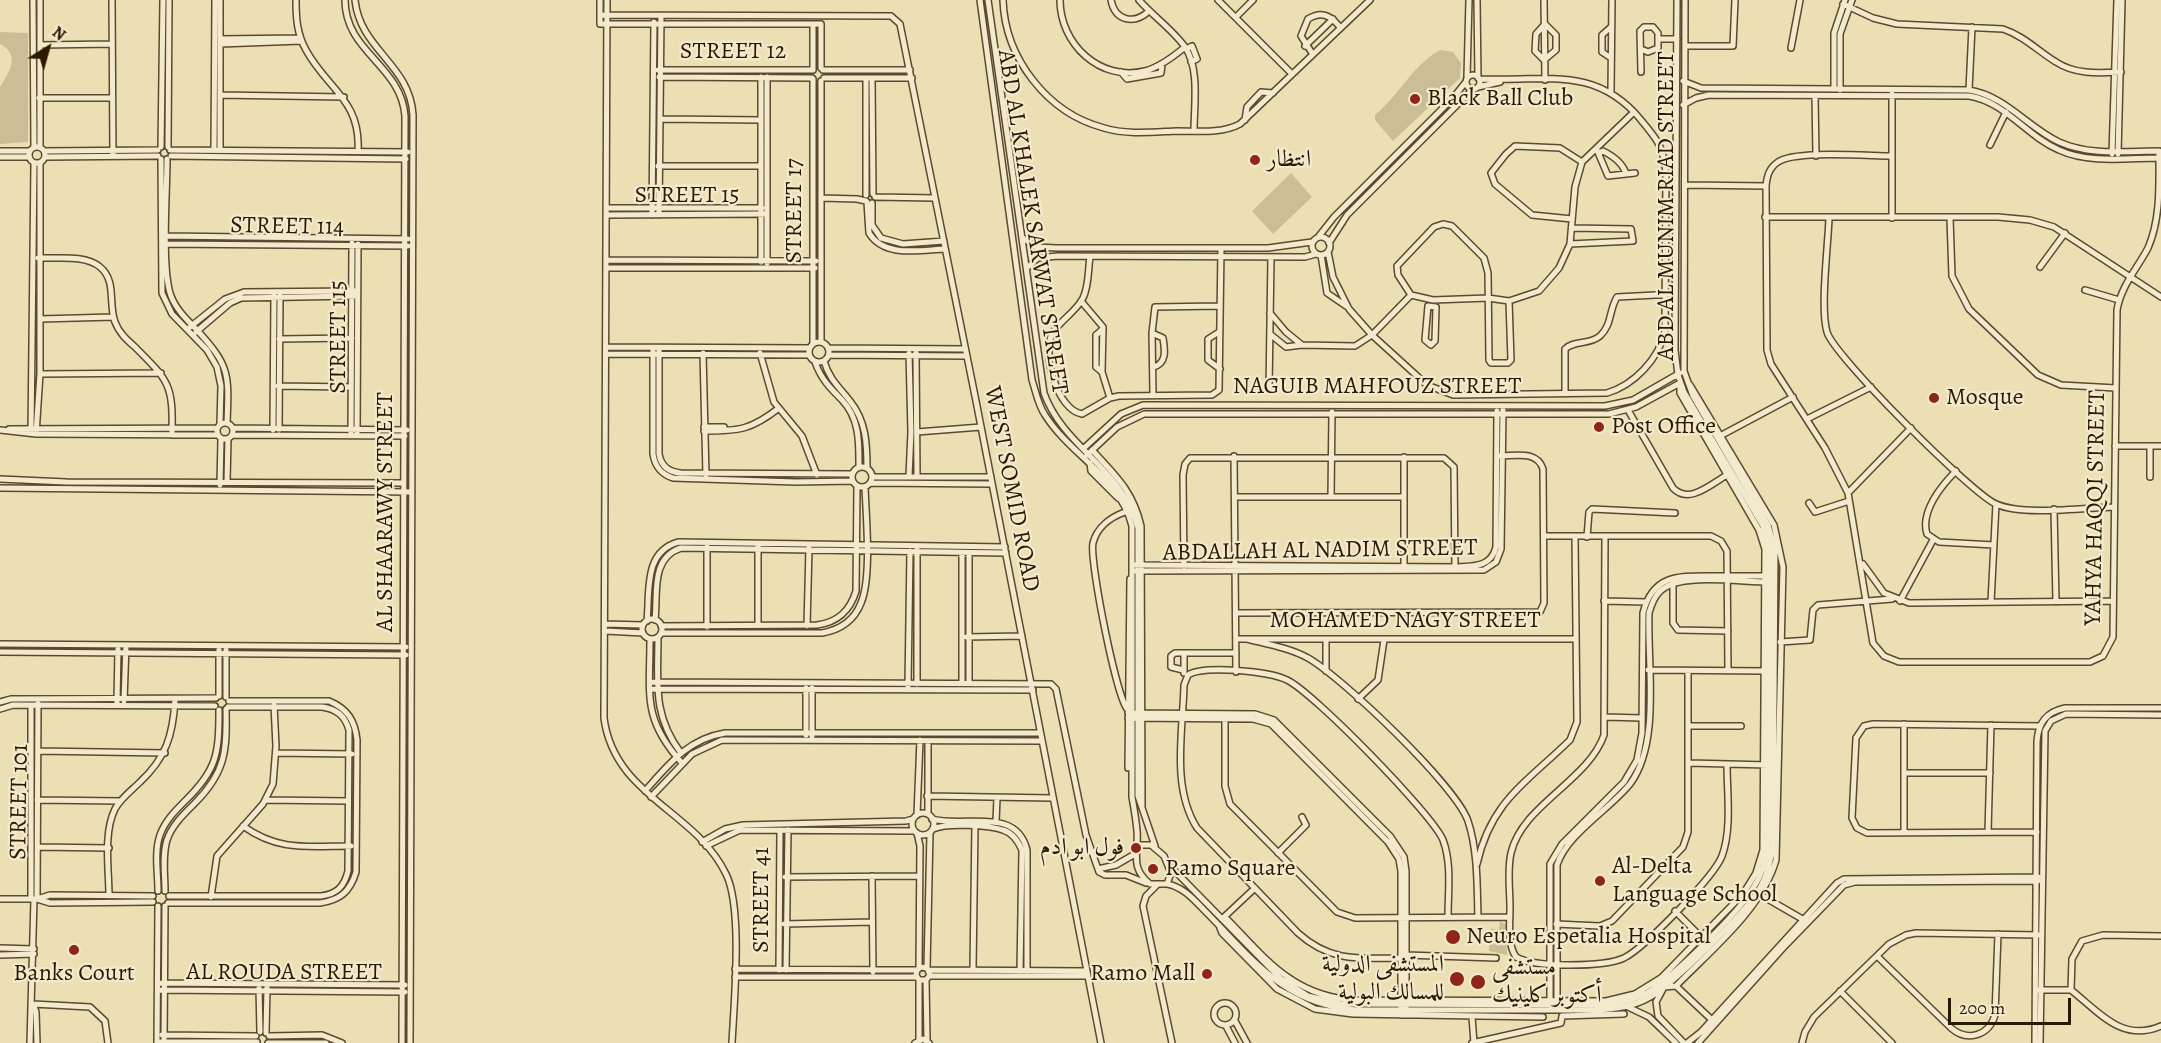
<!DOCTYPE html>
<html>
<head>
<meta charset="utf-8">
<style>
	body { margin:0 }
	#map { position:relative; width:2161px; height:1043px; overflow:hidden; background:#ecdfb4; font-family:Alegreya,serif }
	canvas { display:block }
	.north { position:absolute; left:18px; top:18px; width:60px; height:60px; -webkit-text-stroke:4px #f3eace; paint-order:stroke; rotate:37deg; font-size:16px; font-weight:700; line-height:24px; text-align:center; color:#2b1901 }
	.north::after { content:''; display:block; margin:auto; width:21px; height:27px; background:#2b1901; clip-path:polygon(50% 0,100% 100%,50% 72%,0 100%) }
	.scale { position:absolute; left:1948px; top:998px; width:123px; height:27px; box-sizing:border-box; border:3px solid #2b1901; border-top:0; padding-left:8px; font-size:18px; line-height:21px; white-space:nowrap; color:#2b1901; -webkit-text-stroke:4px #f3eace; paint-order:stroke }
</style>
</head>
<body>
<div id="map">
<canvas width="2161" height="1043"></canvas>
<div class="north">N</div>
<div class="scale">200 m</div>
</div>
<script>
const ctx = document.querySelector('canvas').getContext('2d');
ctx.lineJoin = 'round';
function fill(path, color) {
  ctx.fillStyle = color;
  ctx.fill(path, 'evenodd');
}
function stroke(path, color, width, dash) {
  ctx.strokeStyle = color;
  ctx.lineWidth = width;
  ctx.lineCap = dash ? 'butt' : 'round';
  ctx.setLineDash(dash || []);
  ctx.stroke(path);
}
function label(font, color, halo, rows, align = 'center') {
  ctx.font = font + ' Alegreya,Amiri,serif';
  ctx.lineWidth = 4.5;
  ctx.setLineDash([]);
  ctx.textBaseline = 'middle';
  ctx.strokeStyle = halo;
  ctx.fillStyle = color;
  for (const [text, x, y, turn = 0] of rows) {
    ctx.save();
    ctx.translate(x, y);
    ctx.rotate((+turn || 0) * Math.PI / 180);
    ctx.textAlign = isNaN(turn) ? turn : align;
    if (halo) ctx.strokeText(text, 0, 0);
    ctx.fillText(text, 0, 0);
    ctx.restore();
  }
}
fill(new Path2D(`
	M0,32L28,33V142L0,144C0,134 0,94 0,87C8,74 22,55 0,44Z
	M1440,50L1453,52L1461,63L1460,78L1393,141L1375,120V115C1400,94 1412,66 1440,50Z
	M1291,173L1312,197L1273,234L1252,211Z
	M1500,921L1506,925L1507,955L1489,951L1490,929H1499Z`), '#cbbd96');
const minor = new Path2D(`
	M33,0L34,147
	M112,0L113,156
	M296,0C296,18 297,34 306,50C327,89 361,100 358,151
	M345,0C345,52 401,65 405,116L402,1043
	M355,0C360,50 410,64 413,115L410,1043
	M600,0V24H821V68
	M607,0L604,718C614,796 696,811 726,874C743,908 734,1003 732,1043
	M980,0L1032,380C1036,392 1038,405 1045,415C1071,456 1120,477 1132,526V797C1134,808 1136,819 1137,831C1139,853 1129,867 1150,884H1167L1171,873L1164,856L1151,845H1139L1136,849
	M988,0L1044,393C1063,447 1123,469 1138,528V796L1155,846
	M1003,0C1005,58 1047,113 1104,128C1127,135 1153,132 1177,131C1198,131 1221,134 1240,124L1370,0
	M1060,0C1060,44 1100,82 1145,71C1160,67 1173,57 1185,47
	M1111,0C1115,21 1134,25 1149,11
	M1139,0C1153,16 1173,30 1185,47C1200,69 1194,106 1194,131
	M1218,0L1292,74
	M1477,0L1478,78
	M1544,0L1545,80
	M1843,4L1873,18L1897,24L2003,29C2024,36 2038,51 2056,62C2076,75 2099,73 2121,72
	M600,15L891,16L900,24L976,401L1101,1043
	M1236,17L1253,0
	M813,24V70
	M1545,24L1556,35V50L1544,60L1535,51L1536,34Z
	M220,39L300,38
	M1658,39H1677
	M220,44L301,41
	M40,45L112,44
	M1305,46L1333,19
	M1685,46H1733L1735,0
	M1791,48L1800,0
	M1186,49L1192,46L1197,59L1191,62
	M1641,49L1648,52L1658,48V33L1653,27H1644L1640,31L1641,72
	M1312,53L1301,36L1308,19C1321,11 1330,15 1339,26
	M1611,58L1602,52V35L1611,27
	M658,70H812
	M823,70H910
	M1121,72L1127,79L1161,73L1162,64
	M1466 82a7 7 0 1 1 14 0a7 7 0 1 1-14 0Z
	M659,77L812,78
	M761,77V262
	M767,77V263
	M1467,77L1469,0
	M824,78H912
	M866,78V195
	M872,78L873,194
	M813,79V344
	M821,81V342
	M1683,81L1701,88L1969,90C2006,96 2027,127 2059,142C2090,156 2127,151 2159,151
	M1478,87L1500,82
	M1834,89V33L1845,0
	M1840,90V34L1852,0
	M1969,90L1972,27
	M1611,91L1612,0
	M1892,94V218
	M220,95L344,97
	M1815,96L1816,156
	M39,98H111
	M1683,105L1696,98L1709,95L1969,96C2006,102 2026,136 2059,150C2089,164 2128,158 2160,158
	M661,119L761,120
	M1245,120L1247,107L1261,92L1273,93
	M1990,145L2006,112
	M29 155a8 8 0 1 1 16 0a8 8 0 1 1-16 0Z
	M40,147V0
	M161,147L163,0
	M168,147L169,0
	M214,149L215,0
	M220,149V0
	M170,150L408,152
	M1597,150L1608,176L1635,173
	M0,151H29
	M44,151L158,150
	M1599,153L1603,151C1613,156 1623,163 1626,174
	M2112,154L2117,0
	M2118,154L2122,0
	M171,156L406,159
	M1892,156C1869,156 1794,150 1778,162C1769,168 1767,176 1766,186L1767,350L1771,364L1825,448L1848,493L1873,643L1884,656L1899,662H2090L2103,656L2113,637L2117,310C2121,286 2137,269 2148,248C2161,218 2159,184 2159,151
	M0,157H29
	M45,157L158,156
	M161,159L162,293L172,314L207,350L217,367L221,386L220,424
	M167,159C167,192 161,269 171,296C176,309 186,319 196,329C230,366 229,373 227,423
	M658,166H761
	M1685,185L1766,186
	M875,197L935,198
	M821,198L857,199L866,201
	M867,202L869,233C884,258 920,250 945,249
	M872,203V225L881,238L903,244L944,241
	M607,208H762
	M607,215L764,214
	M652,215L654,22
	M659,215L661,15
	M1765,217H1998L2030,220L2054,227L2161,297
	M1829,218C1828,247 1820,308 1827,332C1833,355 1973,495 1996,504C2022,516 2084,508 2114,507
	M1950,218L1952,276L1969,309L2038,375L2061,385L2116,388
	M1572,219L1532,215L1495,184L1491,173L1506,154L1515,146L1560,148L1582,162
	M165,236L408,239
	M1319,236L1334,217L1453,98L1465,83
	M1312 246a9 9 0 1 1 18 0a9 9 0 1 1-18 0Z
	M1023,238L1036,247L1057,248H1268L1312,242
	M1329,243L1347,215L1473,89
	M165,244L408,246
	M1570,244L1633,241L1631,229L1572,228
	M1328,252L1333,277L1349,309L1372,335L1427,385L1453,395L1607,393C1634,385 1659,359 1665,331L1666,172C1663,146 1657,139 1641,120C1595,64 1543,82 1479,79
	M1321,255L1327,293L1346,306
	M1090,257C1088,270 1089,286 1083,298C1076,312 1060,320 1052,334C1042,354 1057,410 1082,414L1110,398L1119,396L1212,395L1219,390L1221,249
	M38,258C56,259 85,254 100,267C117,281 108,304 115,322C119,333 127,340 135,347C170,382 173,385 172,435
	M607,260L816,261
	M2040,267L2065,233
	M607,268H815
	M1027,268L1038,258L1058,256L1305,257L1316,254
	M2085,290L2119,300
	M1081,301L1103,327L1102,372L1110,398
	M1509,301L1511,360L1508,363H1491L1489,360L1488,273L1484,258L1452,226L1443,224L1434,227L1397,266L1398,275L1411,295L1433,300L1488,298L1509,301L1539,291L1559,268L1570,244L1575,187L1582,162L1634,112
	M1428,306L1436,307L1435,341L1431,345L1425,340Z
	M1270,313L1286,332L1302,345L1355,346L1372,335L1411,295
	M40,319L113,317
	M190,327L225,299L244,292L355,291
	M196,332L230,303L241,298L355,296
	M1219,332L1208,339V360L1220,369
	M1152,333L1163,338C1165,350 1167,364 1153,367
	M1270,334L1286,347L1302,345
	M279,339L352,338
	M809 352a10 10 0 1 1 20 0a10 10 0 1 1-20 0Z
	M606,347L809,348
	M653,348V454C655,467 661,474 673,478L796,482L852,481
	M659,348V454C661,466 668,472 681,473L852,474
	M828,348L964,349
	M916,352L917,476
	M703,353L706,475
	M760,353L774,402L802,436L817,475
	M909,353L911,432L909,476
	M606,354L809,355
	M829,355L966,356
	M824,361C829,379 839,387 850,401C866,421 867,443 867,468
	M815,362C821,379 830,388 842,400C860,419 859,443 859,467
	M1102,372L1096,367V335L1103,329
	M40,374L161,373
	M278,386L351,387
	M1269,390L1271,257
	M1153,394L1152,333L1155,307L1219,306
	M1565,394V349C1574,340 1590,345 1600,336C1612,325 1609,310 1617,297L1675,294
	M1628,410L1673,488C1689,505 1711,484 1727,475
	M1807,419L1871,387
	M217 431a8 8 0 1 1 16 0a8 8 0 1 1-16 0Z
	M704,427H724
	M233,428L407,430
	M9,429L217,428
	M0,430L36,434L217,435
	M273,430L274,295
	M279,430L280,296
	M704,431C739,431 751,430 779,408
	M917,432L981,427
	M31,433L34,163
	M36,434L40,374V163
	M351,434L352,243
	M233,435L405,436
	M357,435L358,244
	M1720,436L1793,397
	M2115,446H2161
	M1083,449L1121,414L1143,405L1605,406L1633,400L1680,373
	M1092,450C1116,476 1133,491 1141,526L1142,808
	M1087,455L1117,427L1144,414H1609L1636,407L1680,383
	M1234,456L1236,672
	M1090,463L1091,471L1118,498
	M852 477a10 10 0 1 1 20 0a10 10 0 1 1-20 0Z
	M1956,471C1941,486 1920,512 1927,534L1939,542L1994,545
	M872,477H991
	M2150,477V446
	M0,479L66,482L404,483
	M227,482L228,439
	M870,483L992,484
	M220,485L221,439
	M0,488L412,492
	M1848,493L1911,428
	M1235,497H1404
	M1331,497L1332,412
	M1809,503L1815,512L1849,501
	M2054,509L2056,602
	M1125,512C1111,517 1097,527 1093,543C1089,559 1117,701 1128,710
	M1544,536H1711L1721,541L1727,551L1728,671
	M1587,537L1589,512L1592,509L1675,513
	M1605,537L1604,735C1588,781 1522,805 1511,853C1507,870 1510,890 1510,908C1510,923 1507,944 1516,957C1535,968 1604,967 1624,958C1644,948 1714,877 1722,856C1732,829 1727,793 1727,764
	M962,554V683
	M969,554V683
	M1863,564L1884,593L1909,603L2113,601
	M1135,565L1455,567C1472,566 1491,568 1496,547L1497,411
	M1184,566L1183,475L1185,464L1190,458H1444L1454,467L1455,570
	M1404,569V457
	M1135,571L1484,570L1496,562L1501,549L1503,410
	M1673,583V623L1678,630L1728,631
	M1604,601L1646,602
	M1900,601L1933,540
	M1991,602L1996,504
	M1236,613L1540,612L1544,603L1543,469C1537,450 1515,456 1499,456
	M642 629a10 10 0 1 1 20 0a10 10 0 1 1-20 0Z
	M655,620C658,594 650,558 681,548L1006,553
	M647,621C650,592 643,551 679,542L1005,547
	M605,624L643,625
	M758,625V546
	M661,626L817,625C838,622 850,611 856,591L857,486
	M807,626L809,548
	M707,627V547
	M605,631L643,633
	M661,633H822C839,630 854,621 861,603C872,577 866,516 865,487
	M658,637C658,682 652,715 681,753
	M966,637L1022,636
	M650,639C650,695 642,719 682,763
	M1236,639H1574
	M1247,639C1267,644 1290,648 1308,658C1343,678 1456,786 1468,821C1478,851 1477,886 1478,917
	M1326,640V671
	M1780,642L1810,640L1813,610L1818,605L1892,599
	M0,644L406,647
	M219,650V696
	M226,650V697
	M0,652L406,655
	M1183,670L1171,667V656L1175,653H1236
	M1648,670L1765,671
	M1184,673V653
	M650,682L1051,684L1056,689L1086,835L1099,872L1105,875H1126L1146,883
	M917,684V549
	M908,686L910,551
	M650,689L1033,690
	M1358,699L1378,680L1384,640
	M124,701L126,645
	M0,702L11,699L216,698
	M117,703L118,649
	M0,709L13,705L215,706
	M1128,713L1255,714L1274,720L1390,836L1404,857L1406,871V1015
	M1225,716V786L1230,804L1337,912L1355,918L1510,917
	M1605,717L1642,718
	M1128,718L1253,719L1271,724L1388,842L1399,859L1401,871V1015
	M1689,726H1741
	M806,735V688
	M812,736V688
	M38,751L165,753
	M276,753L352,754
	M1689,763L1768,765
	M1128,768L1130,579
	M1904,773H1990
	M645,791C669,764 688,739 725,733H1039
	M927,796L1052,798
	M651,797L692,754L722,740L1041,741
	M37,800L120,801
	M266,800L348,801
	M912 824a11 11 0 1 1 22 0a11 11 0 1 1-22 0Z
	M928,814V741
	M917,815L920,740
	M932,819C965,828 1016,806 1027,850V971
	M996,822L997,798
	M243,826C279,852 309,846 351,846
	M933,829C946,823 989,825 1003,830C1013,833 1018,841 1022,850L1020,971
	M1904,832V724
	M1988,832L1991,725
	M2037,832L1867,833L1857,828L1852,818L1856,738L1864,726L1873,724L2040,726
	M917,833L920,846L919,968
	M702,842L725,829L743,825L906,821L913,819
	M706,846L740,830L914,831
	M38,847L109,848
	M1278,853L1306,825L1302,817
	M1477,864C1491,801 1526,783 1570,740L1577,722L1575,537
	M1169,865L1280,978L1308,996L1341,1004H1358L1607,1005C1621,1003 1634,1000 1647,993C1671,979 1737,914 1752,890C1762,875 1767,860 1768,842L1770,550L1763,526L1684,392L1678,375L1675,350L1677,0
	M1098,869L1116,865L1135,854
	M872,876L873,972
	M785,877L919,876
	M1167,884C1184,887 1195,901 1207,913C1254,961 1285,1005 1357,1010H1596C1615,1009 1633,1007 1650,997C1673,984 1743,915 1758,891C1767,877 1771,860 1773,843L1775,550L1768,525L1693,396L1684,371L1685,0
	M1156,886L1146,896L1143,906L1172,1043
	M158,891C158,873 154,852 160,835C165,821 175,811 185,801C217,770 219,754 219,710
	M165,891C165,875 162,856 167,840C172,825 184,814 195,803C226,772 227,750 226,709
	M1759,894L1804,920
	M109,896C109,870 103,833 115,809C120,799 132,790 140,782C166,758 173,735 175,700
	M169,896H321C337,894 344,887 348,871L349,730C345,716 337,709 322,707H228
	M211,897L217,856L263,804L273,784L276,746L274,705
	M0,899H37L50,895L153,896
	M31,899V706
	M37,899L38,703
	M37,899L50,903L153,902
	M168,903H320C340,900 350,892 356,872L357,740C355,721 348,709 329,701H229
	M1675,911L1704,940
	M1225,917C1265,958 1293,997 1355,1000L1606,1001L1635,994L1661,978L1743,894L1756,873L1763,850L1765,549L1759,530L1680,393V385
	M1223,918L1255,888
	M784,924L872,922
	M1556,924L1600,926L1612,921L1683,847L1688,832V671
	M1220,928L1222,933L1277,989L1315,1009L1353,1014L1543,1017
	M0,948L34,949
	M0,955L34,954
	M1406,955L1496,958
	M1877,956L1951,1028C1967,1042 1989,1036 1995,1015L1998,934
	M1406,958C1364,958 1332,964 1298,933L1197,828C1171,787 1183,731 1184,685L1188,675C1203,665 1270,671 1287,680C1313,692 1432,814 1443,840C1452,864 1448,892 1448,917
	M927,968L921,967L917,970L916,975L919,980H926L930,975L927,968L930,833
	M735,969L917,970
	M973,969L975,824
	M779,970L780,830
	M786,970L788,830
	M929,970L1086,971
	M930,976H1087
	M735,977H916
	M919,980V1040
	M926,980L927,1040
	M158,983L405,985
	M1676,986L1712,1020
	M259,988L260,1032
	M158,990L405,992
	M2037,990H2071C2099,1012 2122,1043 2161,1026
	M2071,990L2072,959L2082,941L2103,935L2161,936
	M1840,991L1892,1043
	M1550,1002V864L1562,844L1624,782L1637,760L1642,733L1643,613C1653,574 1679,576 1712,576C1731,576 1750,576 1768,576
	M1557,1002V865C1567,834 1609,810 1630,784C1661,743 1647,664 1649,613C1652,603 1656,592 1666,587C1687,574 1742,582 1768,582
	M1214 1014a11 11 0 1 1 22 0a11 11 0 1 1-22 0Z
	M33,1004L90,1007L105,1021L108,1043
	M33,1004L36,1012L37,1043
	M1628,1007L1649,1017L1676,1043
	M1472,1017L1474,1043
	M1235,1021L1247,1043
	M1226,1026L1235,1043
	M266,1033L267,987
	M162,1035L256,1036
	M269,1036L322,1035L342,1043
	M161,1042H257
	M30,1043L34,899
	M157,1043L158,906
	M164,1043L165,906
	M268,1043H326
	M915,1043L923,1039L929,1043
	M1472,1043L1561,1023L1562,1016L1624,1014
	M1684,1043L1658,1016L1656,1002L1664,987L1676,986C1711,950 1762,909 1776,860L1783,567L1774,525L1690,385
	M1687,1043L1701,1032L1837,883L1844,879L2038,877
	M1698,1043L1782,949L1844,885L1855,882L2038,881
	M1802,1043L1805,1032L1814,1017L1889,944L1906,935L1916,933L2039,935
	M2035,1043L2037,742C2038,723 2046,712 2065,708H2161
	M2040,1043L2045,731L2051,721L2066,714L2161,715`);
stroke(minor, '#5b4a2e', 8);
stroke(minor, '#f3eace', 5);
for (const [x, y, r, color] of [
	[1415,99,6,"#8f2418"],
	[1255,160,6,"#8f2418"],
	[1934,398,6,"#8f2418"],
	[1599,427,6,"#8f2418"],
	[1136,848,6,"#8f2418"],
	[1153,869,6,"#8f2418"],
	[1600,881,6,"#8f2418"],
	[1453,937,8,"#8f2418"],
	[74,950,6,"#8f2418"],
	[1207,974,6,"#8f2418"],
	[1457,979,8,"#8f2418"],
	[1478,982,8,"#8f2418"]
]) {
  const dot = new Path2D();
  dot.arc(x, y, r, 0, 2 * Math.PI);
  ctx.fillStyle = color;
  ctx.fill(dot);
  stroke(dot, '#f3eace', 2);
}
label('24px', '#2b1901', '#f3eace', [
	["STREET 12",733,52],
	["STREET 15",687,196],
	["ABD AL MUNIM RIAD STREET",1667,206,-90],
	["STREET 17",795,211,-90],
	["ABD AL KHALEK SARWAT STREET",1032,222,81],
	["STREET 114",287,227,1],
	["STREET 115",339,337,-90],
	["NAGUIB MAHFOUZ STREET",1377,387],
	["WEST SOMID ROAD",1011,489,79],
	["YAHYA HAQQI STREET",2096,508,-89],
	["AL SHAARAWY STREET",386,512,-90],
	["ABDALLAH AL NADIM STREET",1320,551,-1],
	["MOHAMED NAGY STREET",1405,621],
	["STREET 101",20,802,-89],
	["STREET 41",762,900,-90],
	["AL ROUDA STREET",284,973]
]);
label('24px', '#2b1901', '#f3eace', [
	["Black Ball Club",1427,99],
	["انتظار",1267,160],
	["Mosque",1946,398],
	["Post Office",1611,427],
	["فول ابو ادم",1124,848,"right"],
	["Al-Delta",1612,867],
	["Language School",1612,895],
	["Ramo Square",1165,869],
	["Neuro Espetalia Hospital",1466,937],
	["المستشفى الدولية",1444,965,"right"],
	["للمسالك البولية",1444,993,"right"],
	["مستشفى",1492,968],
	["أكتوبر كلينيك",1492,996],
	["Banks Court",74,974,"center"],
	["Ramo Mall",1195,974,"right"]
], 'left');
</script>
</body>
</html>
